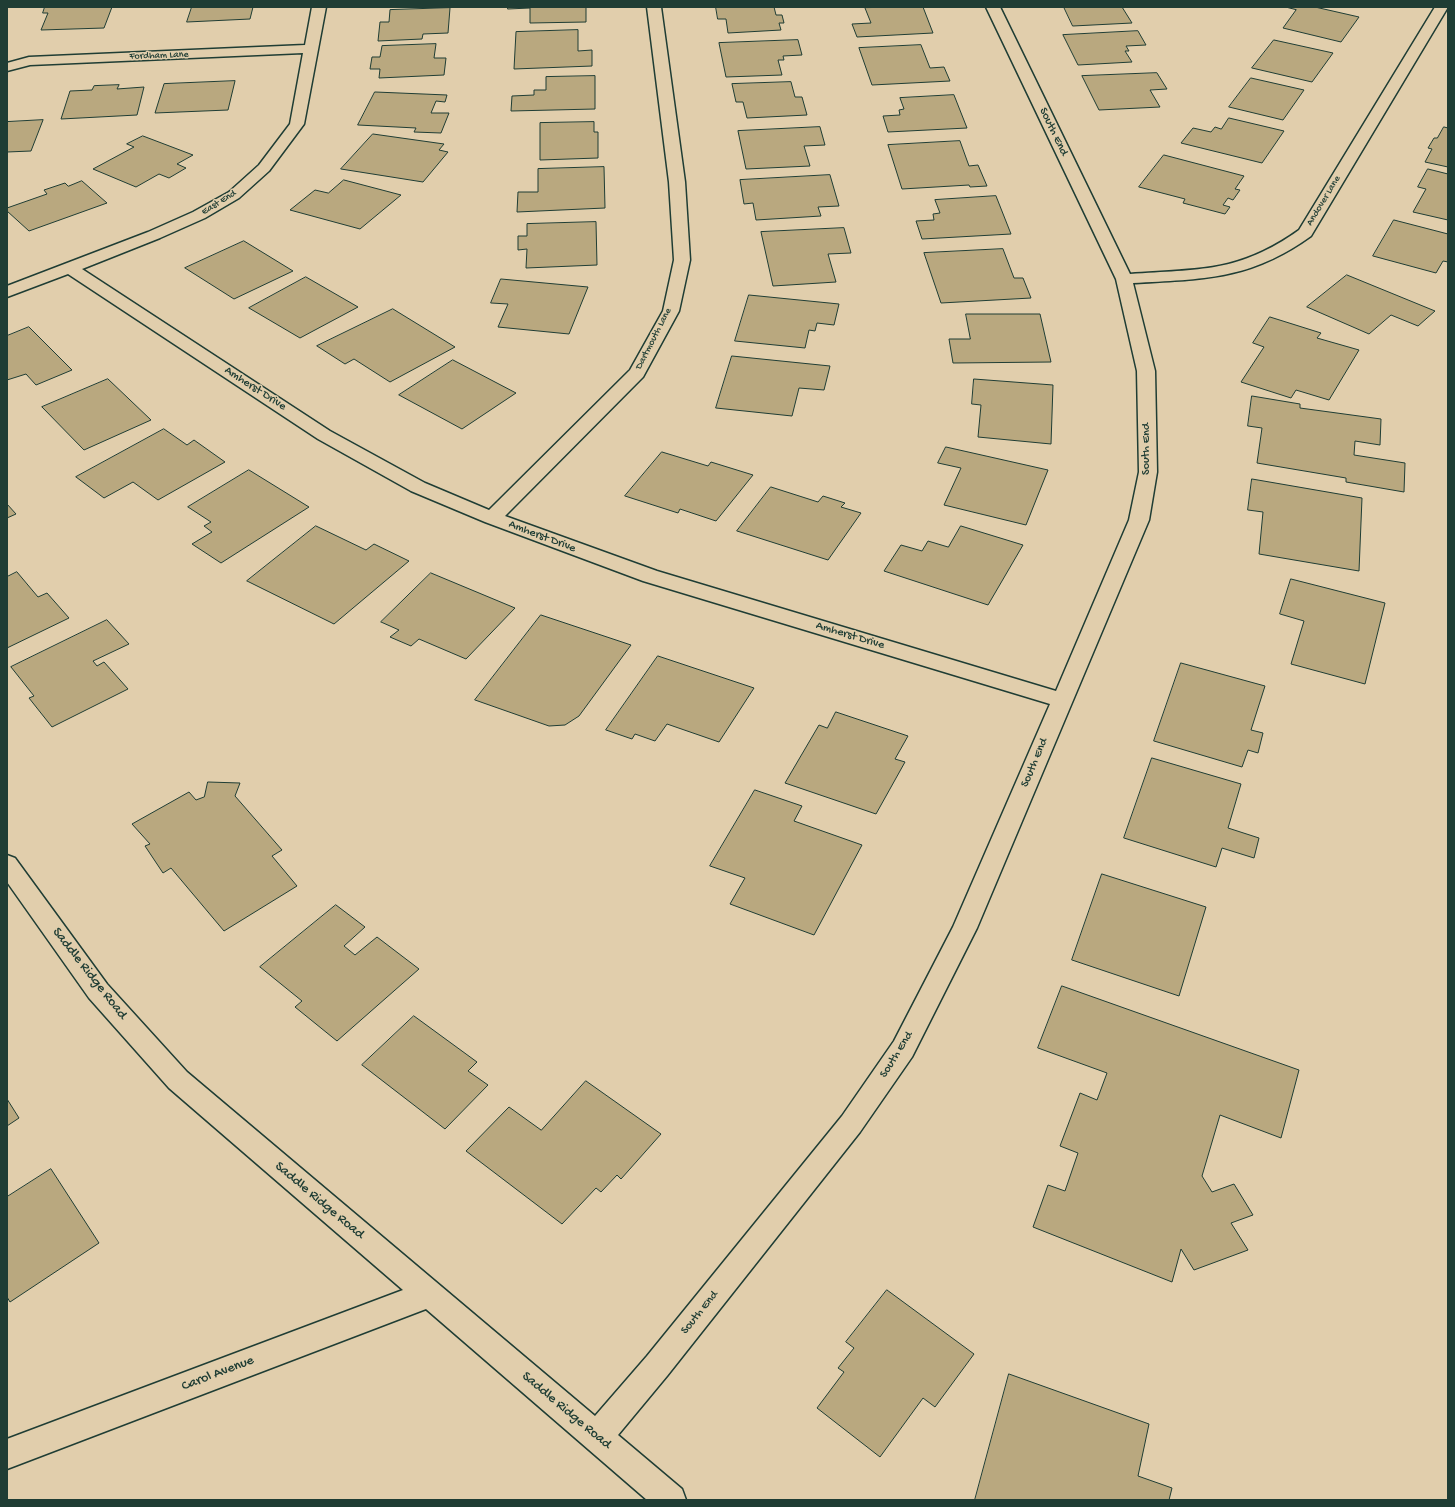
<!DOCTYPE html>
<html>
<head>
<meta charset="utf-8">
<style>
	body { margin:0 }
	#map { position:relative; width:1455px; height:1507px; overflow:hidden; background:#e1ceac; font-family:"Gochi Hand",sans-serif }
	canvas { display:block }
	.frame { position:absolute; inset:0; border:8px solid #1f3d34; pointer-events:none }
</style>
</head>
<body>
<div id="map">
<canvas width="1455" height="1507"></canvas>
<div class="frame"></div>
</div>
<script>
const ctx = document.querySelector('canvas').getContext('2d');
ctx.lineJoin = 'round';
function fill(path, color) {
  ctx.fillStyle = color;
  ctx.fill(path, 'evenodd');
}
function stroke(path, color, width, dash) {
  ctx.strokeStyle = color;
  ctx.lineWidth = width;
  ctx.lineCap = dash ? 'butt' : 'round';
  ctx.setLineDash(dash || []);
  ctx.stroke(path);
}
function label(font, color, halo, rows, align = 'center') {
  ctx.font = font + ' "Gochi Hand",sans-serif';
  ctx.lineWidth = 3;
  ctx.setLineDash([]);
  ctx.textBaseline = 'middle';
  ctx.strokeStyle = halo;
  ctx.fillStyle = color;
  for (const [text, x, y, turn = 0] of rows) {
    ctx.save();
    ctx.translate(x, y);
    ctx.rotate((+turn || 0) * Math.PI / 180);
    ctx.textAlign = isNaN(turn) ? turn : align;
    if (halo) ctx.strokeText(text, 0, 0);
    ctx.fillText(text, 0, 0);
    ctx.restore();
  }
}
const building = new Path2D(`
	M45,7H112L104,28L41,30L48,13H43Z
	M192,7H253L250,19L187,22Z
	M508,7H586V22L530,23V8L508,9Z
	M716,7H774L776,15H782L784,23H779L781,30L728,33L726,19H718Z
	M923,7L933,33L857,37L852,24L871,23L865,8Z
	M1064,7H1122L1132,23L1073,26Z
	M1286,7H1315L1359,17L1341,42L1283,28L1296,10Z
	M450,8L448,33L423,34L422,39L378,41L380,22H389L390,10Z
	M578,30V51L592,50V66L514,69L516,32Z
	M1138,31L1146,45L1126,46L1129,51H1125L1132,62L1078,65L1063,35Z
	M798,40L802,55L783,56L784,60H778L782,75L726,77L719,43Z
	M1274,40L1333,53L1312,82L1252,68Z
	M436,44L434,58H446L444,75L379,78L380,69H370L372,57H380L382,46Z
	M921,45L930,68L944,67L950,81L872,85L859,48Z
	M1157,73L1167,89L1150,90L1160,107L1099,110L1082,76Z
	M595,76V109L511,111L512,96L534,95V90H546V77Z
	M1251,78L1304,90L1283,120L1229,107Z
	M235,81L228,110L155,113L164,84Z
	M791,82L795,97H802L807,115L747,118L743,102H736L732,84Z
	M119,85L117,89L144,87L137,115L61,119L70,91L92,90L94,86Z
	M375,92L447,95L445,102L436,101L431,113H449L441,133L414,132L416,128L358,125Z
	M954,95L967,128L888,132L883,116L900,115L899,110L904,109L900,98Z
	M1229,118L1284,131L1262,163L1181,143L1193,128L1211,132L1215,127L1221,129Z
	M43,120L31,151L7,152V122Z
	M594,122V132H598V158L540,160V123Z
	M820,127L825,145L804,146L810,166L746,169L738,131Z
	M1444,127L1448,128V167L1425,162L1432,149L1428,148L1434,138H1437Z
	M373,134L444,144L439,150L448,152L423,182L341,169Z
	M143,136L193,155L177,164L186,168L169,178L159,174L136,187L93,169L134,147L127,144Z
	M960,141L969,166L978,165L987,186L970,187L969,185L902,189L888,145Z
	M1164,155L1244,176L1235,189L1240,190L1233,200L1228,198L1223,205L1230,207L1225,214L1183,203L1185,199L1139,187Z
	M604,167L605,208L517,212L518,192H538V169Z
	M1428,169L1448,174V220L1413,212L1426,189L1418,187Z
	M830,175L839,206L818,207L821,216L756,220L753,203L744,204L740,180Z
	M344,180L401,195L360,229L290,210L315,190L328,193Z
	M82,181L107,203L29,231L7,211V208L47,194L44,190L65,183L68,186Z
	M996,196L1011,234L922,239L916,221L934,220L933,214L940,213L935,200Z
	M1394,220L1448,234V262L1443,261L1436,273L1373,256Z
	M596,222L597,265L526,268L527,249L518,250V236H527V224Z
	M844,228L851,253L828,254L836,282L773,286L761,232Z
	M244,241L293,271L234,299L185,268Z
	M1003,249L1014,278H1023L1031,298L941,303L924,253Z
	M1347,275L1435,311L1418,326L1391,315L1369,334L1307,307Z
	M306,277L358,307L300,338L249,308Z
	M501,279L588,287L569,334L498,327L508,304L491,303Z
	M749,295L839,304L834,325L817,323L815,331L809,330L805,348L735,341Z
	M393,309L455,347L390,382L354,359L345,364L317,346Z
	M966,314H1040L1051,362L953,363L949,339H970Z
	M1270,317L1321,333L1317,338L1359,350L1329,400L1296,390L1291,398L1241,382L1264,347L1253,343Z
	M29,327L72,370L36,385L26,374L7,380V336Z
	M732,356L830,366L824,390L799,388L792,416L716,408Z
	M453,360L516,393L462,429L399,395Z
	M108,379L151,420L84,450L42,407Z
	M974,379L1053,385L1051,444L978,437L981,405L972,404Z
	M1252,396L1300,404V408L1381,419L1380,445L1355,441L1354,455L1405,463L1404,492L1346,482V478L1257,463L1262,428L1248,426Z
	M164,429L187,445L194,440L225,462L158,500L133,482L104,498L76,477Z
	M946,447L1048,470L1026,525L944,505L961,468L938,463Z
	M662,452L708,466L711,462L753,475L716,521L680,509L678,513L625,496Z
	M249,470L309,507L221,563L192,544L212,532L204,526L211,522L188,507Z
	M1252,479L1362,498L1359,571L1259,554L1263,512L1248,510Z
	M771,487L818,502L823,496L845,503L841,507L861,513L828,560L737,531Z
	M7,504L16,514L7,518Z
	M316,526L366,550L374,544L409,561L334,624L247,581Z
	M961,526L1023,545L988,605L884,571L901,545L922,551L928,541L948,547Z
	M17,572L38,597L47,593L69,618L7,648V577Z
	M431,573L515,608L466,659L419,639L411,646L390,637L399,630L381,622Z
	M1291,579L1385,603L1365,684L1291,664L1304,621L1280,614Z
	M541,615L631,645L579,716L565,725L549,726L475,700Z
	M107,620L129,644L93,661L97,666L104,662L128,689L52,727L29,698L34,696L11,667Z
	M658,656L754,688L719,742L667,724L655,741L635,734L632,739L606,730Z
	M1181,663L1265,686L1251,730L1263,733L1258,753L1248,750L1242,767L1154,741Z
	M836,712L908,736L895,759L905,762L876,814L785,783L819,725L827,728Z
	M1152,758L1241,784L1228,828L1259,838L1254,858L1222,848L1216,867L1124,838Z
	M208,782L240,783L235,796L282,850L272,856L297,886L224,931L171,868L163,873L145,846L150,844L132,824L189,792L196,800L204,797Z
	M755,790L802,806L794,821L862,845L814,935L730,904L745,878L710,866Z
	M1102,874L1206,907L1179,996L1072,960Z
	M336,905L365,927L344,946L355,955L377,937L419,969L337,1041L295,1007L302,1001L260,967Z
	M1062,986L1299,1070L1281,1138L1220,1115L1202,1176L1212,1192L1234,1184L1253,1215L1231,1223L1248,1250L1194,1270L1181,1249L1172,1282L1033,1227L1048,1185L1065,1191L1078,1153L1060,1146L1080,1093L1097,1100L1107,1073L1038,1048Z
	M414,1016L477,1062L468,1071L488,1085L445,1129L362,1065Z
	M586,1081L661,1134L621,1179L617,1175L601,1192L596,1188L562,1224L466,1151L509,1107L541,1130Z
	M7,1099L19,1118L7,1126Z
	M51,1169L99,1243L10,1302L7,1297V1197Z
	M887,1290L974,1354L935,1407L923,1398L880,1457L817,1408L844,1372L838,1368L854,1348L846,1342Z
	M1009,1374L1149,1424L1138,1476L1172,1488L1169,1500H975Z`);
fill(building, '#b9a87f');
stroke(building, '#1f3d34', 1);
const street = new Path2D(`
	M312,7H326L304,124L269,171L239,198L205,218L160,238L82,269L330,431L425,483L489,510L630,370L663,311L674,260L669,182L647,7H661L685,182L690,260L679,311L643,377L505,516L657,571L1056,691L1129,520L1139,472L1137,371L1116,279L986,7H1000L1130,274C1199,269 1239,273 1299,230L1435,7H1448L1311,236C1250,280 1204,279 1133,283L1155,371L1157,472L1149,520L977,928L912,1057L860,1132L667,1376L618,1435L682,1489L686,1500H647L426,1309L7,1469V1439L403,1290L169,1088L89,998L7,882V855L15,858L107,984L187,1072L595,1416L647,1356L842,1116L894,1041L953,927L1050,704L643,581L485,522L411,491L318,439L68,274L7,297V286L148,232L193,212L229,192L259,165L290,124L303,53L30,65L7,71V63L29,57L305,45Z`);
stroke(street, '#1f3d34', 3);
fill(street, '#e1ceac');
label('10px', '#1f3d34', '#e1ceac', [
	["Fordham Lane",159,56,-2],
	["Andover Lane",1324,201,-59],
	["East End",219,203,-32],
	["Dartmouth Lane",654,339,-63]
]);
label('12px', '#1f3d34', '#e1ceac', [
	["South End",1053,132,64],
	["Amherst Drive",255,389,33],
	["South End",1147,449,-90],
	["Amherst Drive",542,537,21],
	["Amherst Drive",850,636,17],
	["South End",1035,763,-67],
	["South End",897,1055,-58],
	["South End",700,1313,-51]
]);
label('14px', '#1f3d34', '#e1ceac', [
	["Saddle Ridge Road",89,974,52],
	["Saddle Ridge Road",319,1201,40],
	["Carol Avenue",218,1374,-21],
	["Saddle Ridge Road",566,1411,40]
]);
</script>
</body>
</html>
